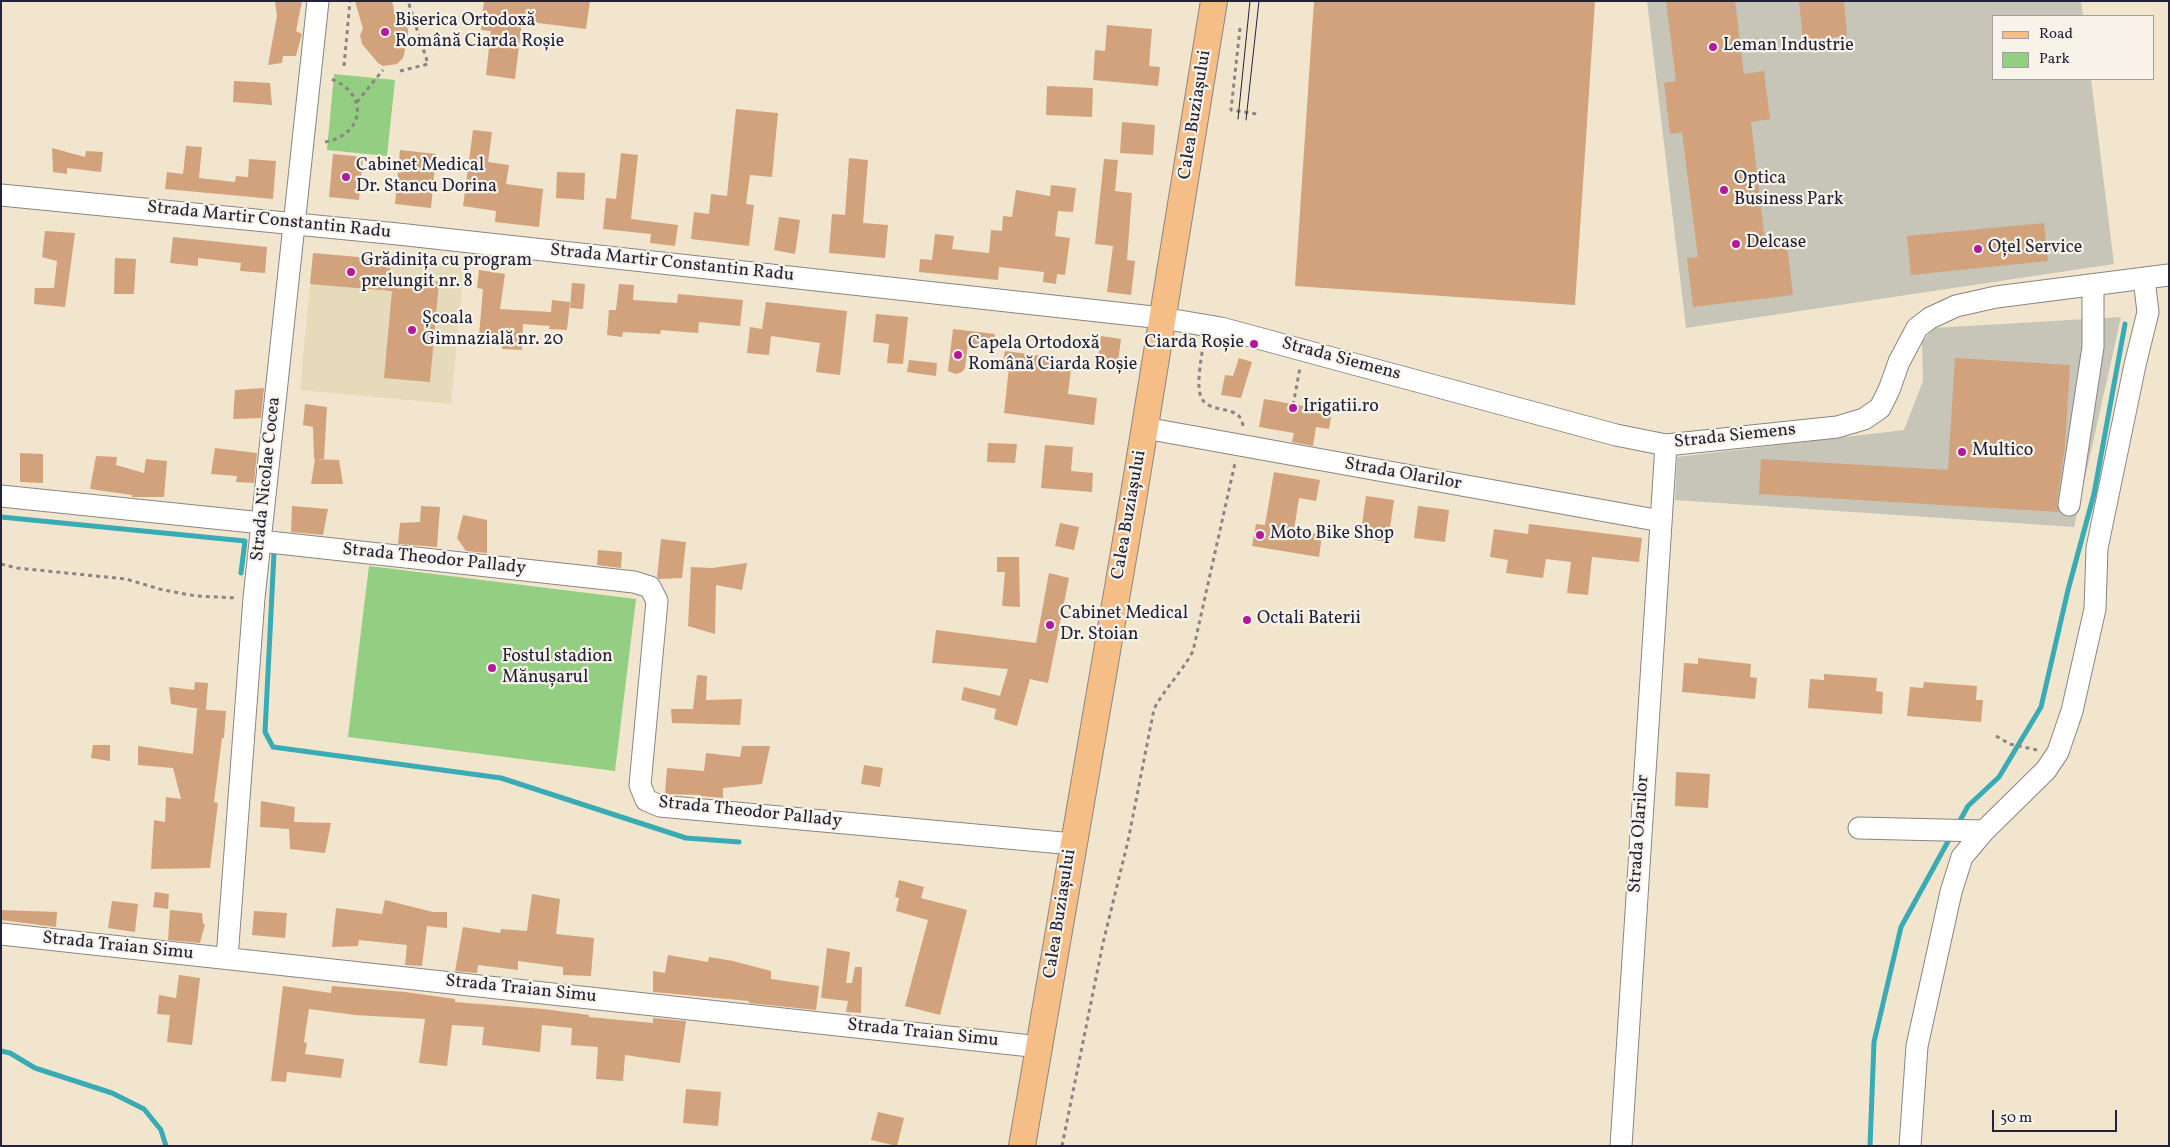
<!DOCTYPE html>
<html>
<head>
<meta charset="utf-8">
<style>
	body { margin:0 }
	#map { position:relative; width:2170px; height:1147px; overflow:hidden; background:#f1e6cd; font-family:Vollkorn,serif }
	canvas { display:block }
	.frame { position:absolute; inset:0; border:2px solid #22223b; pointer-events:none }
	.legend { position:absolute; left:1992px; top:15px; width:162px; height:65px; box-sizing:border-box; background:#f7f3e8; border:1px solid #a29fa3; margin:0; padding:6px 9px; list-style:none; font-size:15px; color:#22223b }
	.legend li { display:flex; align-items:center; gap:10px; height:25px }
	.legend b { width:25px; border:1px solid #a29fa3 }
	.scale { position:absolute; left:1992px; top:1110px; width:125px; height:22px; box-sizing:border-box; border:2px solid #22223b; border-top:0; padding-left:6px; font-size:15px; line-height:18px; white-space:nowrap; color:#22223b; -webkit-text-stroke:4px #f7f3e8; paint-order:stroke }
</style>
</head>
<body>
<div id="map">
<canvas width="2170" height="1147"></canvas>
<div class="frame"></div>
<ul class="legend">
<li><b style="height:6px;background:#f6be87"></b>Road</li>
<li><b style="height:14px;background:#94ce82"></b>Park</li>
</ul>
<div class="scale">50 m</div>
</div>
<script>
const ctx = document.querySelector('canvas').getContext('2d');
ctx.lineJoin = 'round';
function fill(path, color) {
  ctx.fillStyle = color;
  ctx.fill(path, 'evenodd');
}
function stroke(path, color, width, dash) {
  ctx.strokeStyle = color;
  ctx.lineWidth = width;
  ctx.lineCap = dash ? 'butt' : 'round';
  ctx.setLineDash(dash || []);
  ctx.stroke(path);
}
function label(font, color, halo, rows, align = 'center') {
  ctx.font = font + ' Vollkorn,serif';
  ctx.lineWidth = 4.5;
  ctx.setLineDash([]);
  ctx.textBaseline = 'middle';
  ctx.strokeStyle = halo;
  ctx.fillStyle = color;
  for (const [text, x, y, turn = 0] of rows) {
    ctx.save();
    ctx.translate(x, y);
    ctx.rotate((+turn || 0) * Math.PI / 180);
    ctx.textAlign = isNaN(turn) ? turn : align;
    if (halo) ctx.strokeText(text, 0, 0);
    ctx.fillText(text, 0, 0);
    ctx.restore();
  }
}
fill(new Path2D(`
	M313,253L464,267L451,404L300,390Z`), '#e5daba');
fill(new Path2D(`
	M1647,1H2081L2083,16H1994V79H2091L2114,264L1686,328Z
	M2121,317L2074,527L1675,500L1677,457L1904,430L1923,381L1922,342L1934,328Z`), '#c7c4b8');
fill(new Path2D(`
	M334,74L395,80L387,156L327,150Z
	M369,566L636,599L615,771L348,737Z`), '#94ce82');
stroke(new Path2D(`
	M1,517L245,541L241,573
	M274,553L265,732L273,747L501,778L686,838L739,842
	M1958,824L1968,806L1999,777L2041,707L2068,590L2094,494L2125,324
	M1,1051L10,1053L35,1068L112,1093L144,1109L161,1130L166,1146
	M1870,1146L1874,1042L1901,927L1951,836`), '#39abb5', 5);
fill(new Path2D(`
	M275,1H302L296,31L302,34L296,56H283L282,63L268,65L277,16Z
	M355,1H392L396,19L405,24L408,29V35L404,44L405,50L403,58L397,64L383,66L378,63L362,44L360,35L363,29Z
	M484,1H590L586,29L522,21L515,79L486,75L491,31L481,30Z
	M1314,1H1595L1575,305L1295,286Z
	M1666,1H1735L1744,74L1764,71L1770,119L1751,122L1766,249L1787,246L1793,295L1693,307L1687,258L1698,257L1682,132L1670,134L1664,83L1676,81Z
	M1799,1H1844L1847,36L1803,40Z
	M1107,25L1152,29L1149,66L1160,67L1158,86L1093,80L1095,50L1105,51Z
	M234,81L270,83L272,105L233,102Z
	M1047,86L1093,88L1092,117L1046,115Z
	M736,109L778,113L772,177L750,175L746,204L754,205L749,246L691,239L694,212L709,214L711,194L727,196Z
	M1122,122L1155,125L1153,155L1120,153Z
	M473,130L492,132L488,162L509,165L506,184L543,189L539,227L495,222L496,211L463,206Z
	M186,146L202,147L199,178L235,182L236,176L248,177L249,159L276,161L273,199L165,189L167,172L183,174Z
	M52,148L85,157L86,151L103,152L101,172L67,168V174L53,172Z
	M400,150L436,154L431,208L395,204Z
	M621,153L638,155L631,219L678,225L675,246L650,243L651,234L603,229L606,198L616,199Z
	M333,154L363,157L359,200L329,197Z
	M849,158L868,160L863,223L888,225L885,258L829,253L832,214L845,215Z
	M1104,159L1118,160L1115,191L1132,193L1127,260L1135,261L1131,295L1107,292L1113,246L1095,244Z
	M557,172L585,173L584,200L556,198Z
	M1051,185L1076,188L1073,212L1058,211L1055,236L1070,238L1065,275L1057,274L1056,284L1043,282L1044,272L999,267L998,280L919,272L920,259L932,260L935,234L954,236L952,249L989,253L991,230L1002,231L1003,216L1012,217L1016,190L1050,196Z
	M779,217L800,220L795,254L774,250Z
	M2044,223L2048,261L1911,275L1907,236Z
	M45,231L75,233L65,307L34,304L35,288H54L57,261L42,257Z
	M173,237L267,247L265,273L240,271L241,263L198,258V266L170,263Z
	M313,253L391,260L389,277L439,282L430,382L384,378L392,291L310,284Z
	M115,258L136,259L134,294H114Z
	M479,270L505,274L500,309L551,312L552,300L570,302L567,330L549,329L550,326L523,324L522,350L502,349L503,339L479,336L483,289L477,288Z
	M572,283L585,284L583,309L570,308Z
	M619,284L634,285L633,300L677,303L678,294L743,300L740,326L699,322L698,333L661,330L660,334L623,332L622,337L607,335L609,310H616Z
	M766,302L847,311L840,375L816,372L820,343L771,336L769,355L747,353L750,327L762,329Z
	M876,314L908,317L903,364L887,363L889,344L873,342Z
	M953,329L995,334L993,347L968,344L965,368L962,372L956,374L948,371Z
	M1101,336L1121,339L1117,370L1097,367Z
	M1005,351L1072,360L1068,394L1097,398L1094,425L1004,413L1009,367L1002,365Z
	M1239,358L1252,362L1241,398L1221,395L1225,375L1233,376Z
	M1955,358L2070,365L2065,446L2057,503L2059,512L1759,494L1761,459L1948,470Z
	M909,360L937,363L936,376L907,372Z
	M264,388L261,418L233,419L235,390Z
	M1264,399L1332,411L1329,429L1316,427L1313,446L1292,442L1294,433L1259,427Z
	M305,404L327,407L324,459H314L313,427L303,425Z
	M988,443L1017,444L1015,463L987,462Z
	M1045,445L1073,447L1071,471L1093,473L1092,492L1041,488Z
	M215,448L257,453L254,483L236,482L237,476L211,474Z
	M20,453L43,454V483L20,482Z
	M96,456L117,457L116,465L144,473L146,459L167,461L164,497H132V495L90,489Z
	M315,459L339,460L343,484H311Z
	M1274,472L1320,480L1316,501L1299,498L1294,530L1322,535L1319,557L1252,546L1256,524L1265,525Z
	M1366,496L1394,500L1388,542L1360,538Z
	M292,506L328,509L323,535L291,532Z
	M421,506L440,507L437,547L398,544L400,523L420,522Z
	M1418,506L1449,510L1445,542L1414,538Z
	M463,515L487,520V553L466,551L457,538Z
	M1060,523L1079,527L1074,550L1055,546Z
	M1529,524L1642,538L1639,562L1592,557L1588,595L1567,593L1571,562L1546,559L1543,578L1506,573L1508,560L1490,557L1494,529L1528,534Z
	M661,539L686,542L682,578L659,579L657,577Z
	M598,550L622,552L621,568L597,565Z
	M997,557H1019L1020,607L1002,606L1005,572H997Z
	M747,563L742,590L716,585L715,634L688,626L691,567L712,568Z
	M1049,573L1069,578L1048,683L1030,679L1017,726L994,719L996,709L961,700L964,687L1000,696L1008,669L932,663L936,630L1036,643Z
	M1698,658L1751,664L1750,677L1757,678L1755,699L1682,692L1684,663L1698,664Z
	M1824,674L1877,678L1876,691L1883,692L1882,714L1808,708L1810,679L1824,680Z
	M697,675L707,676L706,700L742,699L740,725L672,723L671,709H693Z
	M195,682L208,683L206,710L171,704L169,687L194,690Z
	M1924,682L1977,686L1976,700H1983L1981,722L1907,716L1910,687L1923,688Z
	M197,709L226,711L224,738H222L214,802L218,803L210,868L151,869L154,820L165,822L166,797L181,799L173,768L138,765V746L193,754Z
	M93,745H110V761L91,758Z
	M742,746H770L762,784L723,788V798L701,796V795L665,794L667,768L704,771L706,753L740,757Z
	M864,765L883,768L880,787L861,784Z
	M1676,772L1710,774L1708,808L1675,806Z
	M261,801L295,807L294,822L331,823L325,853L290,849L289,829L260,827Z
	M899,880L924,887L921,898L967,910L940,1015L905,1006L928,920L896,911L899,898L895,897Z
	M155,892L169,894L168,909L153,907Z
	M532,894L560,899L556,934L594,938L591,976L563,975V967L518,961V970L478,965L477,973L455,971L463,927L500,933L501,929L527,931Z
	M385,900L433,912H447V928L427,926L422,966L405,965L407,945L359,940L358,946L332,947L336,908L382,914Z
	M112,901L138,904L135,932L108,928Z
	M1,910L57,912L56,927L1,920Z
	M170,910L202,913L203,924H205L200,943L168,940Z
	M254,911L287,913L285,938L252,935Z
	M827,948L850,952L846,983H852L855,967H862L861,1013L846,1012L848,1001L821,998Z
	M668,955L708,962L709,957L733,961L771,971V979L819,986L816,1010L749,1003V1001L653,992V971L665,973Z
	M179,975L200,978L192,1045L167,1042L170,1015L157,1014L159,995L176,998Z
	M283,986L331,993L332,986L405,992L455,999V1002L543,1009L589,1015V1017L653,1023V1018L686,1021L680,1063L625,1055L623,1081L596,1079L598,1047L571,1045L572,1028L542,1025L540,1052L482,1045L484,1027L452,1025L447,1066L419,1063L425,1019L355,1015L309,1009L304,1042L307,1043L305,1054L344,1059L341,1078L287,1072L286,1082L271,1081Z
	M686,1089L721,1092L718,1126L683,1123Z
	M878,1112L904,1118L897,1146L871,1140Z`), '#d1a27b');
const minor = new Path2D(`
	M1,195L398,234L1162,318L1221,328L1616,435L1666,445L1837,427L1864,419L1880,408L1889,390L1899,362L1917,328L1930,318L1956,306L1996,297L2169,275
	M1145,428L1661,521
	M1,496L262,523
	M2069,505L2093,347V286
	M260,541L634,582L650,587L657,601L640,785L646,800L660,806L1073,844
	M1859,828L1984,831
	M1,934L1040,1047
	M227,958L254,598L318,1
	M1621,1146L1666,445
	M1910,1146L1917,1046L1951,892L1962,857L1984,831L2046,770L2058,752L2072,711L2095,609L2097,548L2135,365L2148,312L2144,279`);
const major = new Path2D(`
	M1022,1146L1133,500L1214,1`);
stroke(minor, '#8a8484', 23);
stroke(major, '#8a8484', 28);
stroke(new Path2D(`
	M1240,28L1231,110L1257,114
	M344,66L350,1
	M400,71L428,64L408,1
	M357,102L383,70
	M325,142C365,135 369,93 331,79
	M395,260L396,252
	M1203,344C1202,357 1195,387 1202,399C1211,415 1243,403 1243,428
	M1293,405L1300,368
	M1,564L17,568L126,579L163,590L196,596L237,598
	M1996,736L2010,744L2037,750
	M1062,1146L1103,943L1128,841L1154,709C1165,688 1182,672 1193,651L1235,463`), '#8a8484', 3, [4, 4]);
stroke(minor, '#fff', 21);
stroke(major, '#f6be87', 26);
stroke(new Path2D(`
	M1238,119L1250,1
	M1246,120L1259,1`), '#22223b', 1);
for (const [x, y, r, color] of [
	[385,32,5,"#b5179e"],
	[1713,47,5,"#b5179e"],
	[346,177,5,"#b5179e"],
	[1724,190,5,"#b5179e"],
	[1736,244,5,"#b5179e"],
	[1978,249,5,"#b5179e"],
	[351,272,5,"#b5179e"],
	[412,330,5,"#b5179e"],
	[1254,344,5,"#b5179e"],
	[958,355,5,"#b5179e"],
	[1293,408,5,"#b5179e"],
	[1962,452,5,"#b5179e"],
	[1260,535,5,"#b5179e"],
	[1247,620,5,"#b5179e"],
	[1050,625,5,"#b5179e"],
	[492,668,5,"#b5179e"]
]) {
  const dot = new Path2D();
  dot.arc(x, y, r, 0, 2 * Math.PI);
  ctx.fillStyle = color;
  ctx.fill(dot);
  stroke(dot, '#f7f3e8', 2);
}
label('18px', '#22223b', '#f7f3e8', [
	["Biserica Ortodoxă",395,22],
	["Română Ciarda Roșie",395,43],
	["Leman Industrie",1723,47],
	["Cabinet Medical",356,167],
	["Dr. Stancu Dorina",356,188],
	["Optica",1734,180],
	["Business Park",1734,201],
	["Delcase",1746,244],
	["Oțel Service",1988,249],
	["Grădinița cu program",361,262],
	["prelungit nr. 8",361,283],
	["Școala",422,320],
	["Gimnazială nr. 20",422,341],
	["Ciarda Roșie",1244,344,"right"],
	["Capela Ortodoxă",968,345],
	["Română Ciarda Roșie",968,366],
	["Irigatii.ro",1303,408],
	["Multico",1972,452],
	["Moto Bike Shop",1270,535],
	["Cabinet Medical",1060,615],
	["Dr. Stoian",1060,636],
	["Octali Baterii",1257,620],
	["Fostul stadion",502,658],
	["Mănușarul",502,679]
], 'left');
label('18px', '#22223b', '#f7f3e8', [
	["Calea Buziașului",1196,115,-81],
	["Strada Martir Constantin Radu",269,221,6],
	["Strada Martir Constantin Radu",672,264,6],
	["Strada Siemens",1341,360,15],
	["Strada Siemens",1735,437,-6],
	["Strada Olarilor",1403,475,10],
	["Strada Nicolae Cocea",267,479,-84],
	["Calea Buziașului",1130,515,-80],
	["Strada Theodor Pallady",434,560,6],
	["Strada Theodor Pallady",750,813,6],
	["Strada Olarilor",1640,834,-86],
	["Calea Buziașului",1061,914,-81],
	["Strada Traian Simu",118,947,6],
	["Strada Traian Simu",521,990,6],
	["Strada Traian Simu",923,1034,6]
]);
</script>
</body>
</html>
